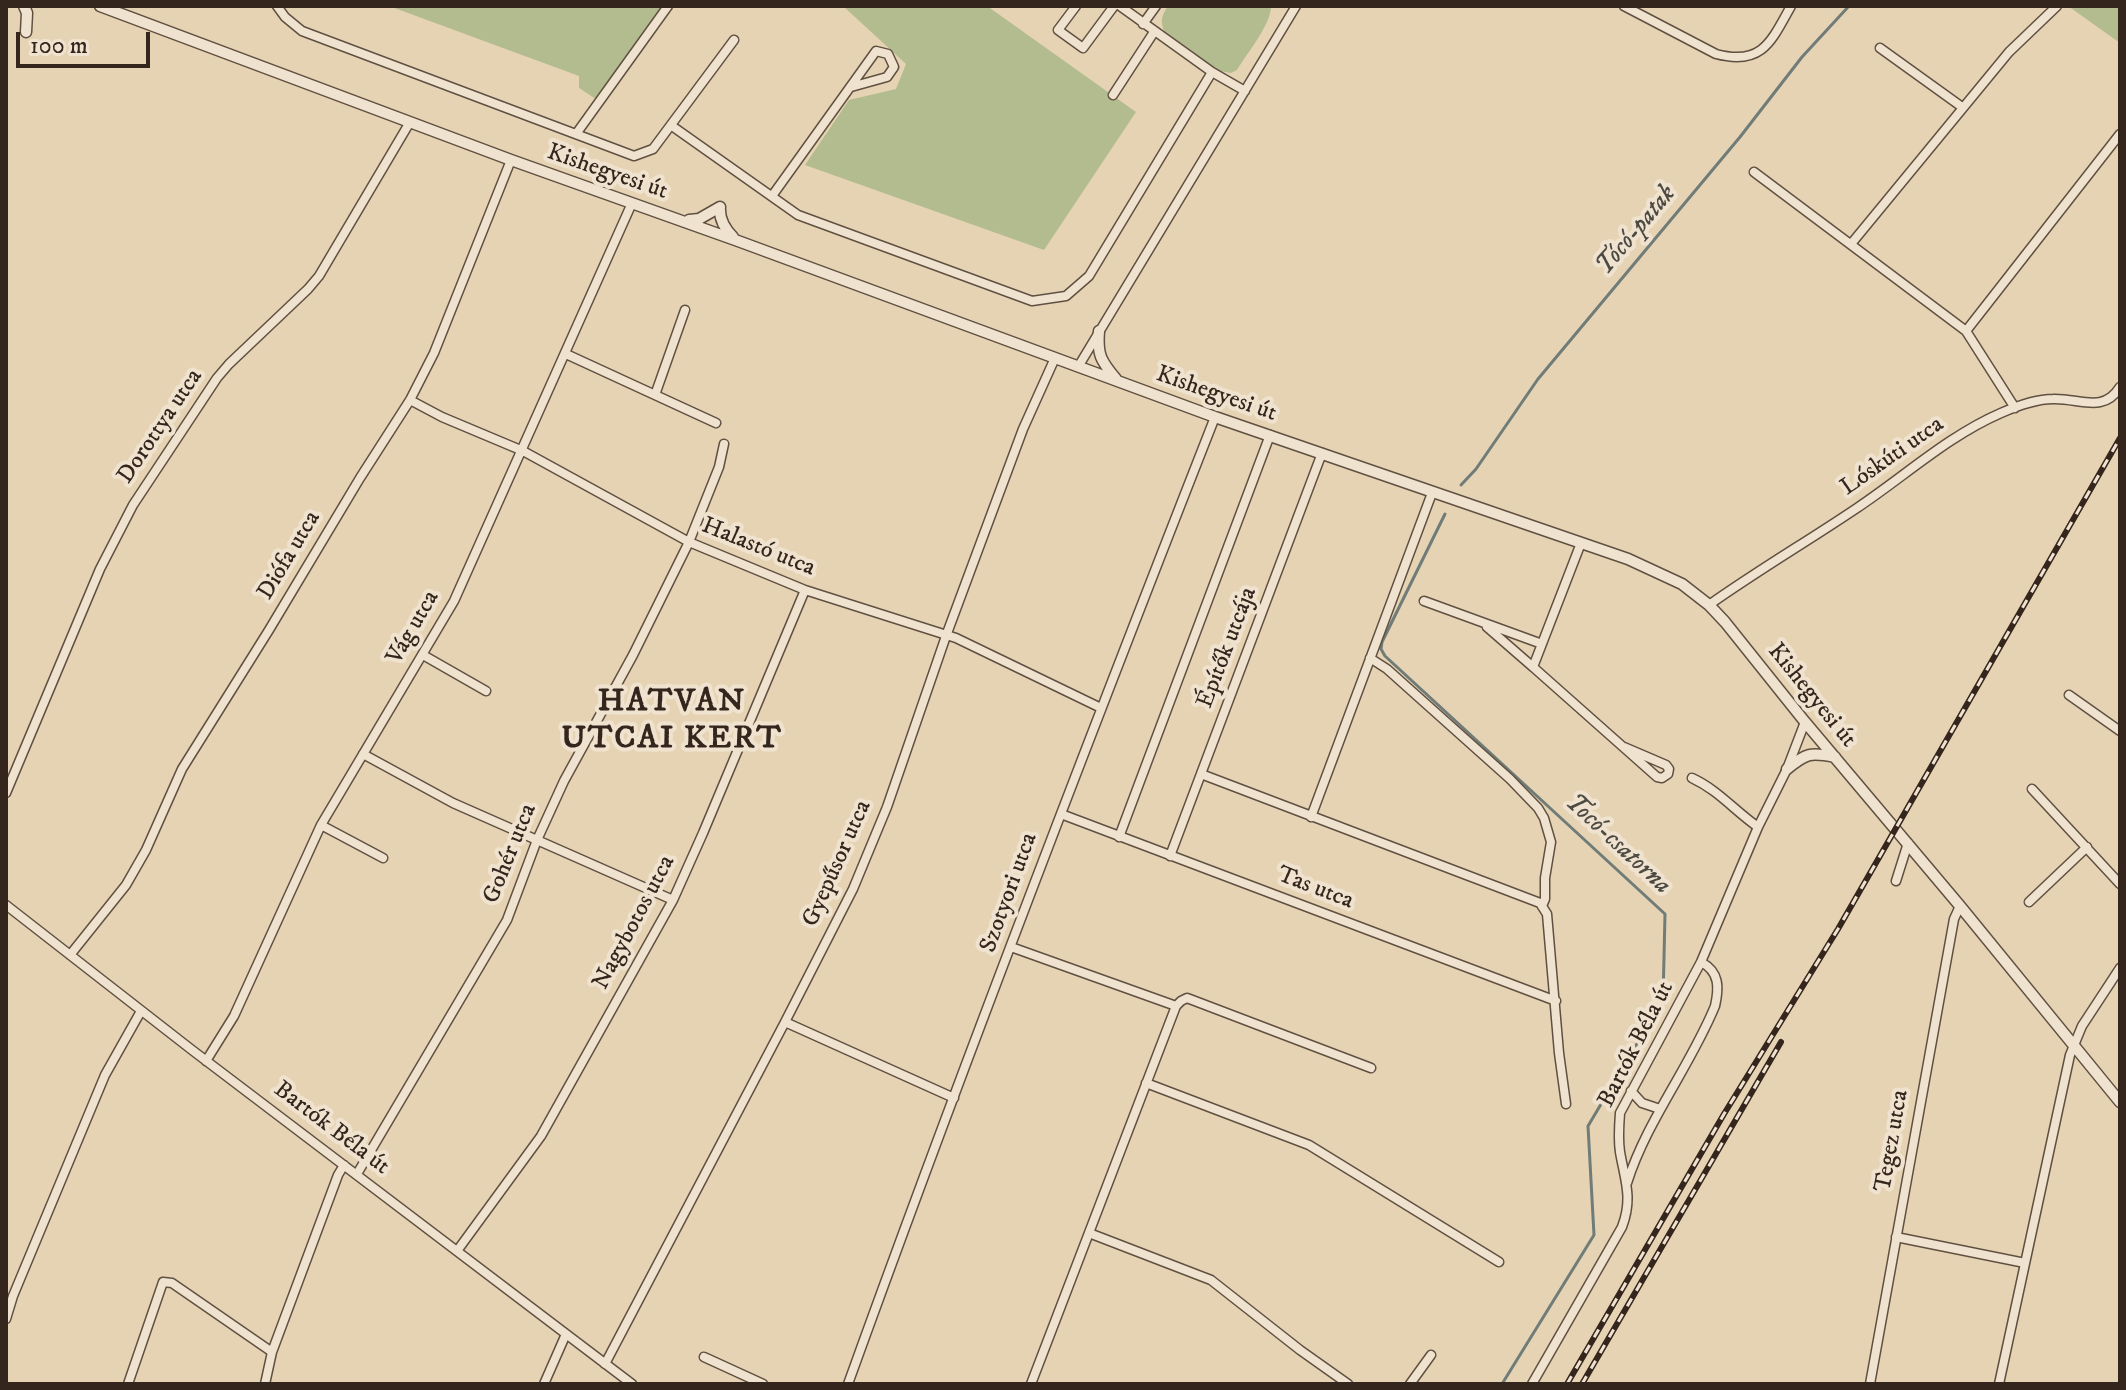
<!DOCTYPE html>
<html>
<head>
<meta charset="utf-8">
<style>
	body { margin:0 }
	#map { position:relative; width:2126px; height:1390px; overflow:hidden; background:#e6d3b3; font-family:"IM FELL DW Pica",serif }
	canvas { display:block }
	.frame { position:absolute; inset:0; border:8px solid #34251d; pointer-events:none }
	.scale { position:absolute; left:16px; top:32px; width:134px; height:36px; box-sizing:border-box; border:4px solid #34251d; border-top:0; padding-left:10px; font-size:24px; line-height:28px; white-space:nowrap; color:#34251d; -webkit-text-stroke:6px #efe2ce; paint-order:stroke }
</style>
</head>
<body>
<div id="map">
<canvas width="2126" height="1390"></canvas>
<div class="frame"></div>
<div class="scale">100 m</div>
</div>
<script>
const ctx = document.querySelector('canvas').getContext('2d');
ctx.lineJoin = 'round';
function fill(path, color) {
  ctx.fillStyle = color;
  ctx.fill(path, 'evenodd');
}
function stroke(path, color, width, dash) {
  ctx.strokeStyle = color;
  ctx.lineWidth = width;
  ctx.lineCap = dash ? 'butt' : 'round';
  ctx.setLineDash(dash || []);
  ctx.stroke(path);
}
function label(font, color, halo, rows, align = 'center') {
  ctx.font = font + ' "IM FELL DW Pica",serif';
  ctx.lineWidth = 8;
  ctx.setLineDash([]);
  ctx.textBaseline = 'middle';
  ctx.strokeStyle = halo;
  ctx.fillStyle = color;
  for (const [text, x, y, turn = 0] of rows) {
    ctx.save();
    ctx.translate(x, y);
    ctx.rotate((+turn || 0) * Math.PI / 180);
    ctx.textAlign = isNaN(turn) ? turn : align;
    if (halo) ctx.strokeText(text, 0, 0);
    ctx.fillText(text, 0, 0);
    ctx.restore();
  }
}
fill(new Path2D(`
	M389,6H668L599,101L579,88V76Z
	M843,6H987L1136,112L1044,250L805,165L849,100L896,89L906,64Z
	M1168,6H1271C1271,25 1247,53 1237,70L1231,73L1219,71L1164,31C1160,20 1162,15 1168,6Z
	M2068,6H2120V43Z`), '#b3bc8e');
stroke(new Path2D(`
	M1461,485L1476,469L1538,379L1740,137L1802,57L1849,6
	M1445,514L1382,642L1381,649L1385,656L1665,914L1663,1000L1588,1126L1594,1235L1502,1384`), '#707c78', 3);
const minor = new Path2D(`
	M277,6L285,17L302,31L634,156L653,149L734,40
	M1076,6L1058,30L1083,48L1114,6
	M1120,6L1212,72L1245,91
	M1624,6L1716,54C1762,66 1771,42 1791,6
	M1143,24L1156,6
	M1880,48L1962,107
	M1113,95L1154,32
	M672,126L798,215L1032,301L1066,296L1089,276L1212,72
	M576,134L668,6
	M1754,172L1966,331L2015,408
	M772,196L876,51L888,54L894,67L887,77L851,87
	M1851,244L2009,52L2057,6
	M1966,331L2120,134
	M566,354L716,423
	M1078,367L1296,6
	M655,395L685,310
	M410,400L442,417L523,451L689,542L805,590L956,638L1101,708
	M1581,543L1533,667L1657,777L1662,778L1668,774L1669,769L1666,765L1624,747
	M1424,601L1542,644
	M1709,605C1757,571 1808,541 1857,508C1905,476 1948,436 2001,413C2017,406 2035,399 2053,399C2080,398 2103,414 2120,387
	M1487,627L1533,667
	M423,655L486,691
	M1370,658L1387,669L1510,779L1538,808L1544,818L1551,842L1545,878V899L1542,906
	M2069,695L2120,731
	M363,754L453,803L673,900
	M1201,774L1540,903L1547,914L1559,1053L1566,1104
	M1692,778C1718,790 1735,811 1758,827
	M2032,789L2120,884
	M6,793L100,569L133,505L217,378L229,364L308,289L319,276L410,122
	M1061,814L1556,1001
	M1311,817L1432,493
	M321,825L383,858
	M1119,837L1270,435
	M1170,856L1322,453
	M1896,881L1908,843
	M2029,902L2087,847
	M6,905L192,1050L632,1384
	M1011,947L1176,1006
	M70,955L126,885L146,850L182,769L269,630L360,478L410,400L434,353L511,160
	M785,1022L954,1098
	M206,1061L234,1016L321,825L454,601L632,203
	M1146,1083L1309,1145L1499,1262
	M1631,1091L1642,1103L1660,1109
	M357,1174L507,920L537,840L564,781L633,655L689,542L719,467L724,444
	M1627,1183C1647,1120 1690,1067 1715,1006C1719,988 1720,972 1701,962
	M1089,1233L1211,1280L1300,1350L1348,1384
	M1896,1237L2025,1263
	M457,1251L541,1136L673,900L703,833L805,590
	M6,1319L13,1296L105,1075L141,1011
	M704,1357L763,1384
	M605,1364L785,1022L853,889L887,807L946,636L1023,429L1055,358
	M128,1384L163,1282L172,1283L272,1352
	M265,1384L272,1352L338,1175L344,1165
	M544,1384L566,1334
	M848,1384C965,1060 1089,738 1215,417
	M1031,1384L1176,1006L1181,1001L1187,998L1371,1068
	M1410,1384L1431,1355
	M1532,1384L1622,1227C1633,1198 1625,1181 1620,1152C1618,1139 1619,1126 1620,1113L1701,962L1758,827L1787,769L1805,722
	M1870,1384L1954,919L1960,906
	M1999,1384L2070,1055L2082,1026L2120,968`);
const tertiary = new Path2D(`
	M24,6L27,13L26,32
	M100,6L511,160L738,241L1215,417L1628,559L1682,584L1709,605L1725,622L1805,722L1960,906L2120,1102
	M689,220L699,219L720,207C719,219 725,229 733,237
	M1099,331C1097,355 1101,361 1116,379
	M1787,769C1806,753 1811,752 1835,757`);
stroke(minor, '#605042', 11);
stroke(tertiary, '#605042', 13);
stroke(minor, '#efe2ce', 8);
stroke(tertiary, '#efe2ce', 10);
const rail = new Path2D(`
	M1567,1384L1724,1114L1838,929L2120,438
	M1582,1384L1781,1042`);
stroke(rail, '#34251d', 6);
stroke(rail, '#efe2ce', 3, [9]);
label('24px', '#34251d', '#efe2ce', [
	["Kishegyesi út",607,173,19],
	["Kishegyesi út",1216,395,19],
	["Dorottya utca",161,427,-56],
	["Lóskúti utca",1893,457,-35],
	["Halastó utca",758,548,22],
	["Diófa utca",290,556,-59],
	["Vág utca",414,628,-60],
	["Építők utcája",1228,648,-69],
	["Kishegyesi út",1811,696,51],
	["Gohér utca",511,854,-68],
	["Gyepűsor utca",838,864,-66],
	["Tas utca",1315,889,21],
	["Szotyori utca",1010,893,-70],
	["Nagybotos utca",635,923,-62],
	["Bartók Béla út",1637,1045,-63],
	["Bartók Béla út",331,1129,37],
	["Tegez utca",1893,1141,-80]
]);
label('italic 26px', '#4d4943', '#efe2ce', [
	["Tócó-patak",1637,231,-50],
	["Tocó-csatorna",1617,845,43]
]);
ctx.letterSpacing = '2px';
label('bold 32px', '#34251d', '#efe2ce', [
	["HATVAN",672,703],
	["UTCAI KERT",672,740]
]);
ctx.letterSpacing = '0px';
</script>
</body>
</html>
